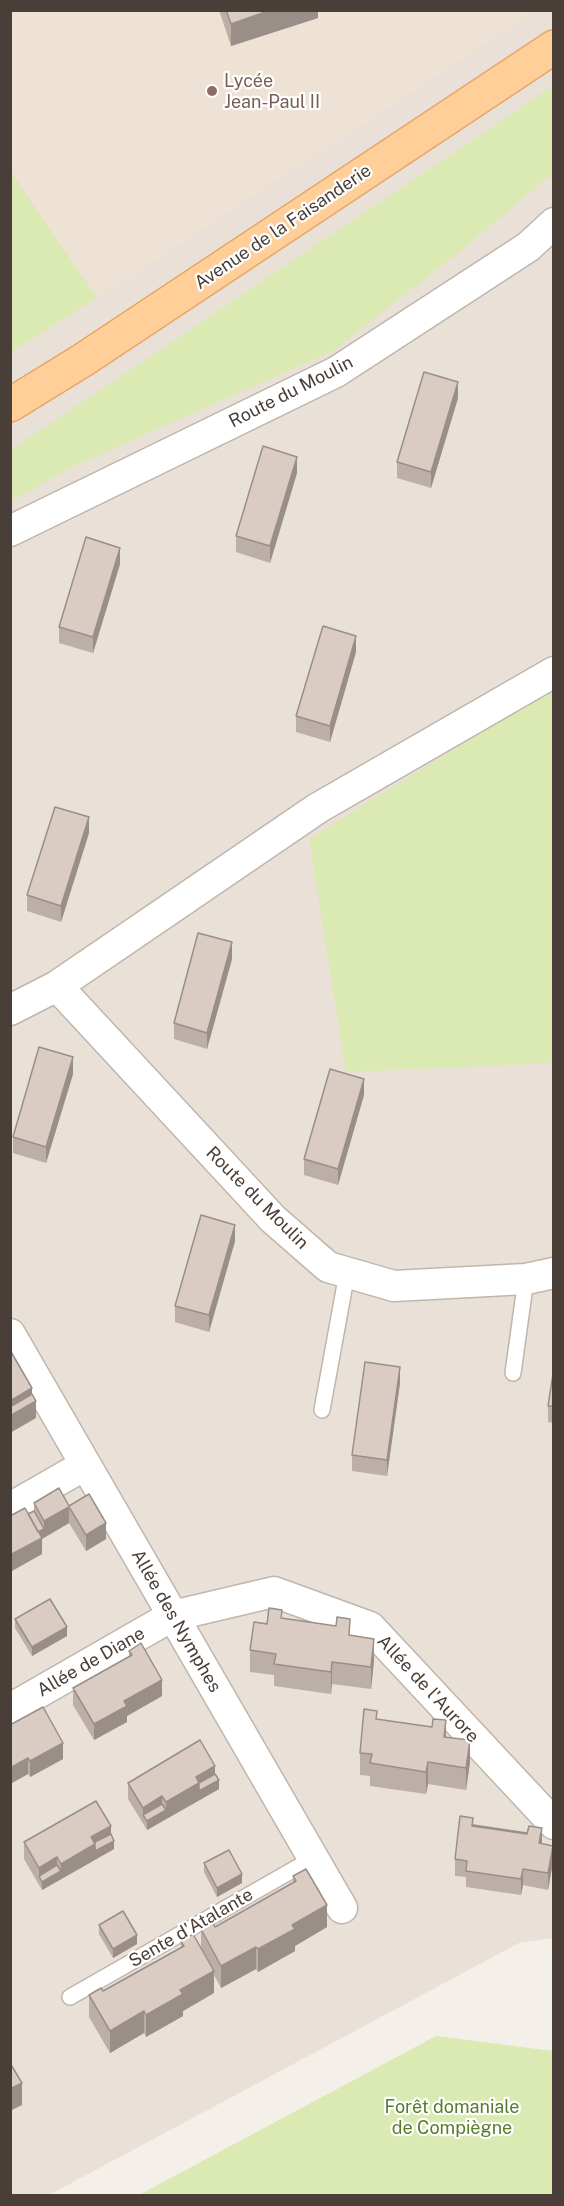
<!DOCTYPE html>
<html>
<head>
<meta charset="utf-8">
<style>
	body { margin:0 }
	#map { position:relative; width:564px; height:2206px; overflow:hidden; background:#f5efea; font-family:"Public Sans",sans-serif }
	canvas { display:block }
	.frame { position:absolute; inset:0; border:12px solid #493f38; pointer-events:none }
</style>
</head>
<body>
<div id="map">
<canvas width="564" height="2206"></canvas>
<div class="frame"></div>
</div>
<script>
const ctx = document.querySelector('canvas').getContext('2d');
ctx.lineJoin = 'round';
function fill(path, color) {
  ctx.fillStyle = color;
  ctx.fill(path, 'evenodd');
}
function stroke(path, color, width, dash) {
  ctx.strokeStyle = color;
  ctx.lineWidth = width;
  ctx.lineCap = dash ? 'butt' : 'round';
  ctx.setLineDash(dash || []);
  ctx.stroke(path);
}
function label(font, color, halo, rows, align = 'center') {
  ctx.font = font + ' "Public Sans",sans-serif';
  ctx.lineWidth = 4.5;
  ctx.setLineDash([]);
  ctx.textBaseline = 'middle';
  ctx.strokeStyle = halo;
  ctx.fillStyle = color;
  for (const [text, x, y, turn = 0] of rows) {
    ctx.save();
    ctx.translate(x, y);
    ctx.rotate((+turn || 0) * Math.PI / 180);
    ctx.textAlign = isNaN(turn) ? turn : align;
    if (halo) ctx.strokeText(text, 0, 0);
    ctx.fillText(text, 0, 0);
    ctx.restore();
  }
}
fill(new Path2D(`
	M11,11H553V1938L519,1943L49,2195L11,2196Z`), '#e9e0d8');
fill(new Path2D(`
	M10,11H536L97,298L11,171Z`), '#eee2d4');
fill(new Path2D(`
	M553,86V173L454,256L333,351L72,467L11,501V450Z
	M10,171L97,298L11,352H10Z
	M553,688V1063L346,1072L309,839Z
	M436,2036L553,2051V2195H139Z`), '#dbe9b2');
const service = new Path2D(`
	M513,1373L526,1279
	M322,1410L347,1273
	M70,1997L312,1859`);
const minor = new Path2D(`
	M10,531L336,372L528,247L554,223
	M57,986L273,1219L328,1267L394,1286L526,1279L554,1273
	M10,1010L57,986L318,808L554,672
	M10,1334L342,1908
	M10,1508L85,1465
	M10,1709L172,1616L274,1592L370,1627L554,1824`);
const primary = new Path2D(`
	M10,405L83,360L554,47`);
stroke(service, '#c1b5ac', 18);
stroke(minor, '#c1b5ac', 33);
stroke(primary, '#e5a767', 36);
stroke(service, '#fff', 15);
stroke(minor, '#fff', 30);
stroke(primary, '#ffce99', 33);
fill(new Path2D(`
	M219,10H318V18L231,46Z
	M458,398L431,488L397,478V462Z
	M297,473L270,563L236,552V536Z
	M120,564L93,653L59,643V627Z
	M356,652L330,742L296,732V716Z
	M89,833L61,922L27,911V895Z
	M232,959L207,1049L174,1039V1023Z
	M73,1074L46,1163L13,1153V1137Z
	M364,1095L338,1185L304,1175V1159Z
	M235,1241L209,1332L175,1322V1306Z
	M554,1367V1423L548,1422V1406Z
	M400,1383L387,1476L352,1471V1455Z
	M34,1503L69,1506L106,1539L86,1551L69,1523L42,1539V1554L10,1572V1516L28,1514L34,1511Z
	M282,1618L350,1636L374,1661L371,1689L332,1684L331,1694L274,1686V1675L250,1672V1650L267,1624Z
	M15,1619L67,1636L32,1656L15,1628Z
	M129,1651L162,1696L127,1716V1722L94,1740L73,1705V1688L129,1656Z
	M377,1720L446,1737L470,1762L466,1790L428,1784L426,1794L370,1786V1776L360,1775V1753Z
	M10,1725L63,1759L30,1777L28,1774L10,1784Z
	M215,1774L219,1789L147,1830L128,1799V1783Z
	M473,1825L542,1844L553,1862L548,1890L523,1885L521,1895L466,1887V1877L455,1876V1859Z
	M111,1834L114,1849L42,1890L24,1859V1842Z
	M204,1863L242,1883L217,1897L204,1872Z
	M293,1876L327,1927L295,1946V1951L258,1972L256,1969L221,1988L214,1975V1993L183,2011V2016L146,2037L144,2033L110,2053L89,2017V1995L103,1991L181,1947V1942L201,1948V1929L215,1927L293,1882Z
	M99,1925L137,1944L113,1958L99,1934Z`), '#bbafa7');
fill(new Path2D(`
	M271,10H318V18L231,46V24Z
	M458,382V398L431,488V472Z
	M297,457V473L270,563V546Z
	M120,548V564L93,653V637Z
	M356,636V652L330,742V726Z
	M89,817V833L61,922V906Z
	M232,942V959L207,1049V1033Z
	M73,1057V1074L46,1163V1147Z
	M364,1079V1095L338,1185V1169Z
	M235,1225V1241L209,1332V1315Z
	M400,1367V1383L387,1476V1460Z
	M32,1388V1404L36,1401V1418L10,1433V1401Z
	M69,1507V1523L42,1539V1554L10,1572V1555L35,1533L44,1529V1521Z
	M106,1523V1539L86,1551V1535Z
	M67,1627V1636L32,1656V1647Z
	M374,1639V1661L371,1689V1667Z
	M332,1662V1684L331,1694V1672Z
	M162,1680V1696L127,1716V1722L94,1740V1724L124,1701Z
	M446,1720V1743L444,1737Z
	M470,1740V1762L466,1790V1768Z
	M63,1743V1759L30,1777V1761Z
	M28,1758V1774L10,1784V1768Z
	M428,1762V1784L426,1794V1772Z
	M215,1766V1782L219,1780V1789L147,1830V1821L143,1815V1808L162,1796V1812L166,1810V1802L196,1777Z
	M111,1826V1842L114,1841V1849L42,1890V1882L39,1876V1868L57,1857V1873L61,1871V1864L91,1837Z
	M542,1828V1844L539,1843Z
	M553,1846V1862L548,1890V1873Z
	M523,1869V1885L521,1895V1879Z
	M242,1874V1883L217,1897V1888Z
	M327,1905V1927L295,1946V1951L258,1972V1949L292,1925Z
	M137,1935V1944L113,1958V1949Z
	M256,1947V1969L221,1988V1966Z
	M214,1971V1993L183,2011V2016L146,2037V2015L180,1990Z
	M144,2011V2033L110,2053V2031Z
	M22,2083V2105L10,2111V2089Z`), '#998f88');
const building = new Path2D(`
	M226,10H271L231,24Z
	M424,372L458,382L431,472L397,462Z
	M263,446L297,457L270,546L236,536Z
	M86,537L120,548L93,637L59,627Z
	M323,626L356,636L330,726L296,716Z
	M55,807L89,817L61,906L27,895Z
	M198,933L232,942L207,1033L174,1023Z
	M39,1047L73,1057L46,1147L13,1137Z
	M330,1069L364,1079L338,1169L304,1159Z
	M201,1215L235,1225L209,1315L175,1306Z
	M10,1350L32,1388L10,1401Z
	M365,1362L400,1367L387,1460L352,1455Z
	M554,1367V1406H548Z
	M32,1394L36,1401L10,1416V1407Z
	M59,1488L69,1506L89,1494L106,1523L86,1535L69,1507L44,1521L34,1503Z
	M25,1508L42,1538L10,1555V1516Z
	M34,1511L44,1529L38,1532L28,1514Z
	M50,1599L67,1627L32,1647L15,1619Z
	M269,1608L282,1610L281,1618L309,1622L336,1626L337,1617L350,1619L349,1635L374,1639L371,1667L332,1662L331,1672L274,1664L276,1654L250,1650L254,1622L267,1624Z
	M141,1643L162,1680L124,1701L127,1706L94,1724L73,1688L132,1655L129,1651Z
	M43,1707L63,1743L30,1761L28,1758L10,1768V1725Z
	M364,1709L377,1711L376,1719L432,1727L433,1719L446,1720L444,1737L470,1740L466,1768L428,1762L426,1772L370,1763L372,1754L360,1753Z
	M200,1740L215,1766L196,1777L199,1783L166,1802L162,1796L143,1808L128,1783Z
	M215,1774L219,1780L199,1791V1783Z
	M96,1801L111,1826L91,1837L95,1844L61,1864L57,1857L39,1868L24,1842Z
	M162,1804L166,1810L147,1821L143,1815Z
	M460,1816L473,1818L472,1826L527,1834L529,1826L542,1828L539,1843L553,1846L548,1873L523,1869L521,1879L466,1871L467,1861L455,1859Z
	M473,1825L527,1833V1834L473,1826Z
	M111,1834L114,1841L95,1851V1842Z
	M229,1850L242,1874L217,1888L204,1863Z
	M57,1865L61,1871L42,1882L39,1876Z
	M306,1869L327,1905L292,1925L295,1929L258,1949L256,1947L221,1966L201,1929L213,1923L215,1927L252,1906L296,1881L293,1876Z
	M123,1911L137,1935L113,1949L99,1925Z
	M193,1934L214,1971L180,1990L183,1994L146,2015L144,2011L110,2031L89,1995L101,1988L103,1991L184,1946L181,1942Z
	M10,2063L22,2083L10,2089Z`);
fill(building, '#daccc2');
stroke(building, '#998f88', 1.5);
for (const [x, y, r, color] of [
	[212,91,6,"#8d6e63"]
]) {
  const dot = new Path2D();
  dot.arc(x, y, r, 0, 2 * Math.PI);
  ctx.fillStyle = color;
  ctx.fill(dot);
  stroke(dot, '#fff', 2);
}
label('18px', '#785e54', '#fff', [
	["Lycée",224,81],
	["Jean-Paul II",224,102]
], 'left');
label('18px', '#493f38', '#fff', [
	["Avenue de la Faisanderie",283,227,-34],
	["Route du Moulin",291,392,-27],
	["Route du Moulin",257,1198,45],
	["Allée des Nymphes",176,1621,60],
	["Allée de Diane",91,1662,-30],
	["Allée de l'Aurore",428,1689,47],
	["Sente d'Atalante",191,1928,-30]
]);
label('18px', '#597c29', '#fff', [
	["Forêt domaniale",452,2107],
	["de Compiègne",452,2128]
]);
</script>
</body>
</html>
